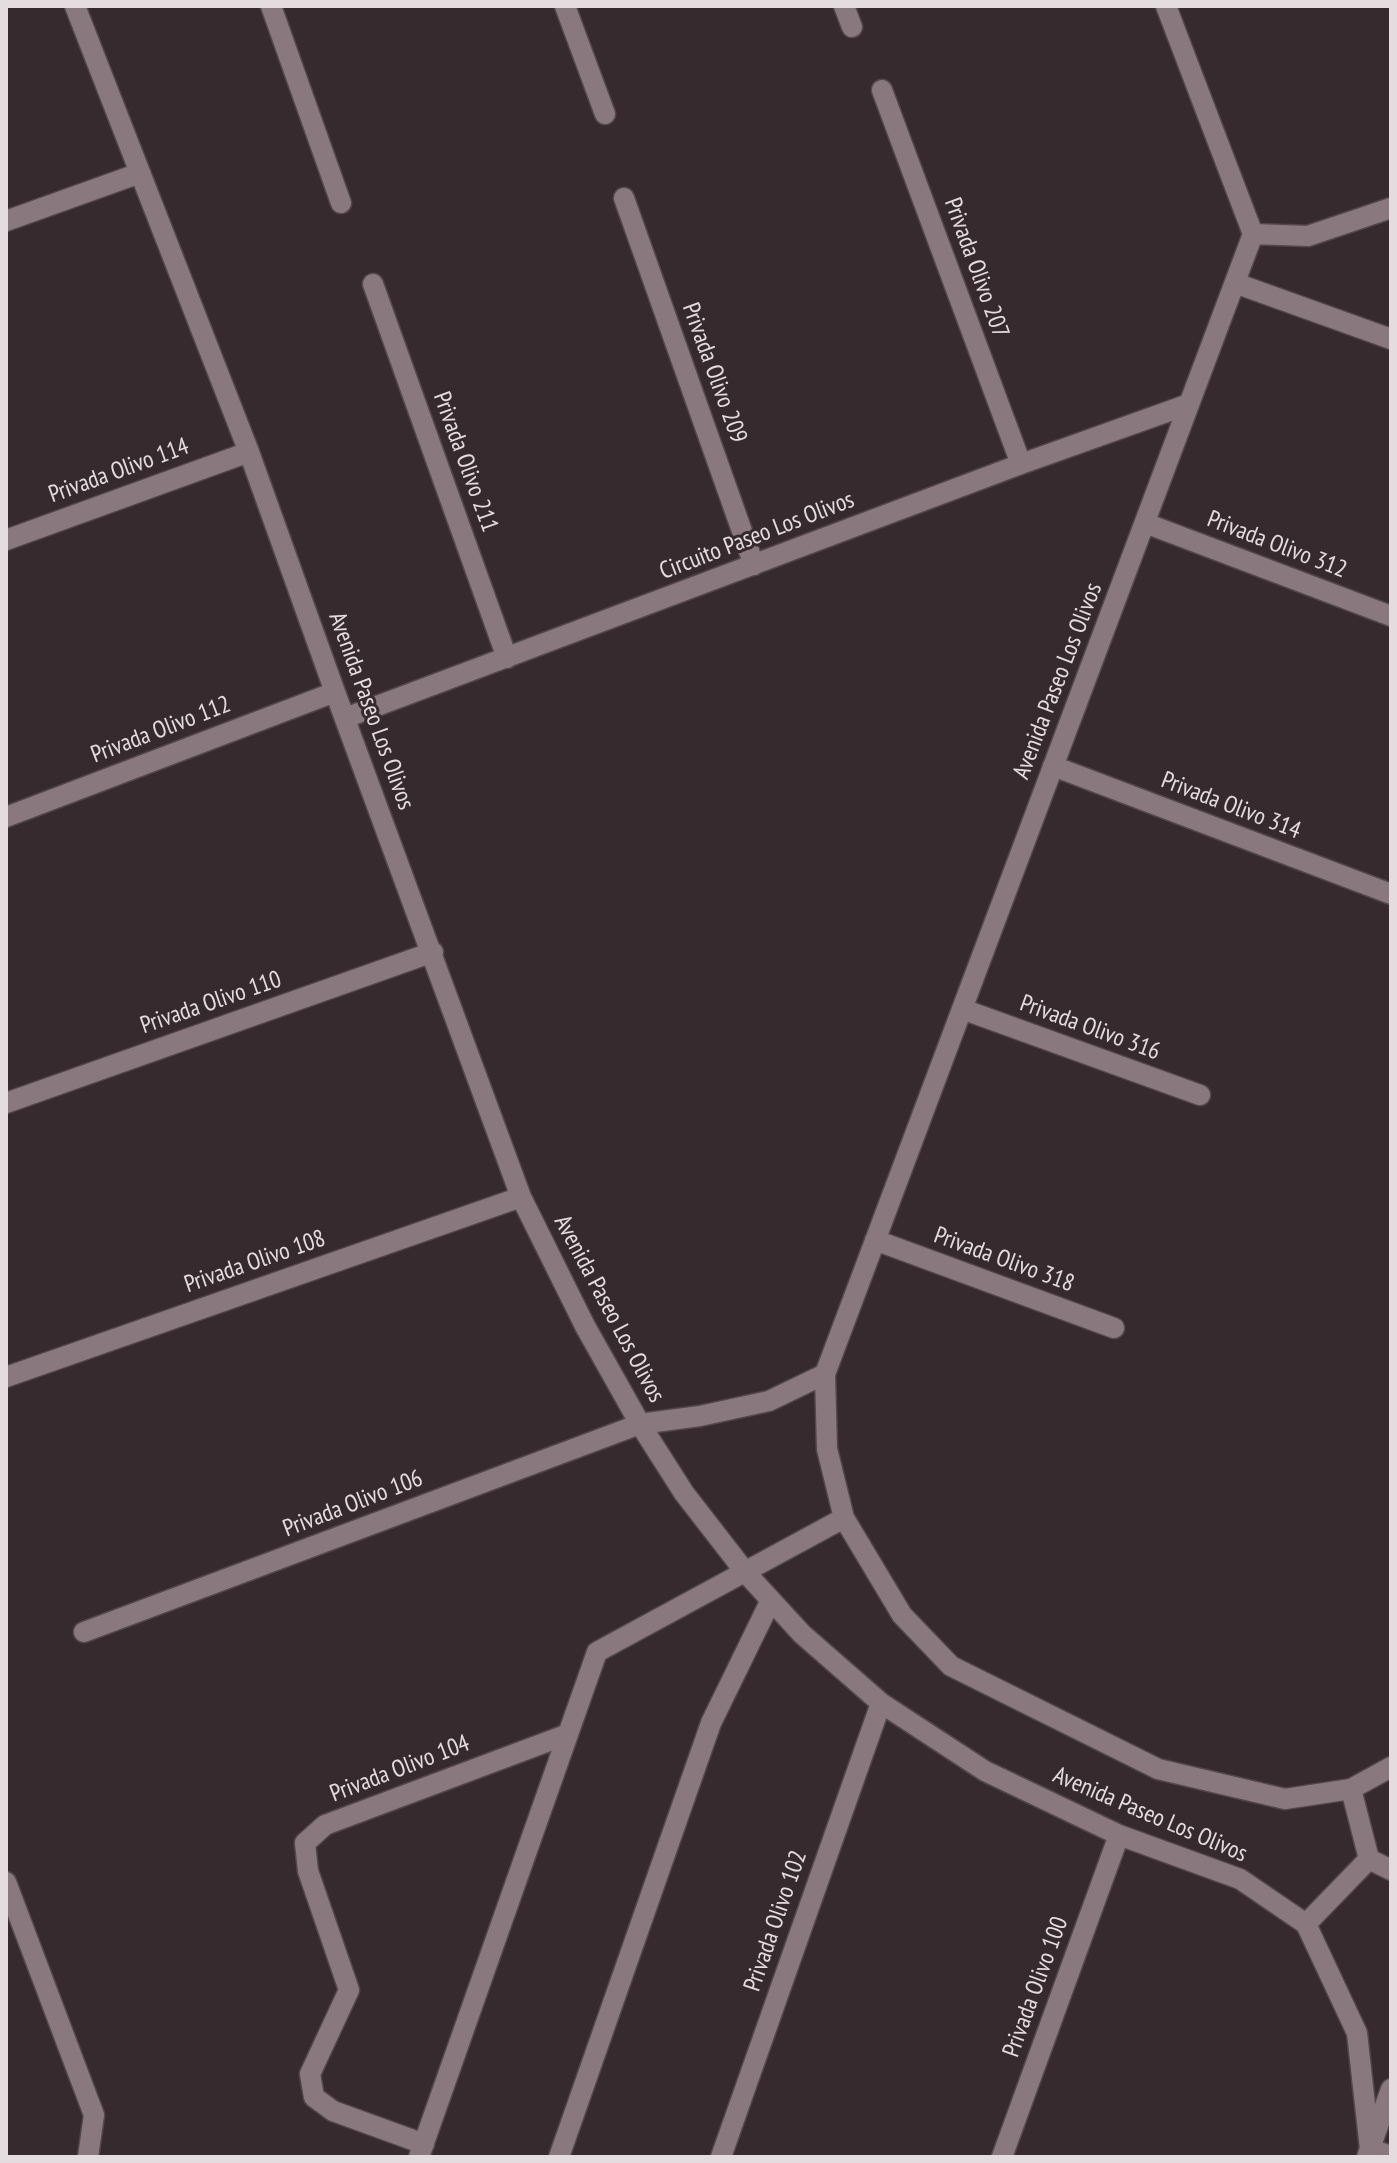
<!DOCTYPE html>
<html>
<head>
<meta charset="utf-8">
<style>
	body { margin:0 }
	#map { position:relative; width:1397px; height:2163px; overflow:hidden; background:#372a2f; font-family:"PT Sans Narrow",sans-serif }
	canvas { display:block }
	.frame { position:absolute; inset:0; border:8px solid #e5dcdf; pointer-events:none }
</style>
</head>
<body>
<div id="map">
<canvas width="1397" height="2163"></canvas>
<div class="frame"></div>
</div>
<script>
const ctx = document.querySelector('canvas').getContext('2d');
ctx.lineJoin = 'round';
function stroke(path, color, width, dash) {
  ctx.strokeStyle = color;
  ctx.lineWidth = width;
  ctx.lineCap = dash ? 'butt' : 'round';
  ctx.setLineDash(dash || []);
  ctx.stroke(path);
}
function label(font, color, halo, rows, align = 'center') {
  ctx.font = font + ' "PT Sans Narrow",sans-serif';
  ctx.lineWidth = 6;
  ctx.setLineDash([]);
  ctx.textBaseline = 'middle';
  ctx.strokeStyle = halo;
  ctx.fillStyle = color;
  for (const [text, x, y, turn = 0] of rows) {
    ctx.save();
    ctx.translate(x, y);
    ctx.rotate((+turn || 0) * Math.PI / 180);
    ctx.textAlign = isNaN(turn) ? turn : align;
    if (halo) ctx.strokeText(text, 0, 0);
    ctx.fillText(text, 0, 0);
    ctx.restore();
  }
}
const street = new Path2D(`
	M75,6L249,452L335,692L521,1197L585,1326L640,1424L684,1493L746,1573L802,1634L881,1703L985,1771L1119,1835L1240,1879L1306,1924L1357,2033L1370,2149L1391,2156
	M271,6L341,203
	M565,6L605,114
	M844,6L852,27
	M1166,6L1253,234L825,1374L827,1449L844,1518L902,1615L951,1666L1158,1769L1285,1799L1351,1789L1391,1767
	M882,90L1021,464
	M624,198L754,565
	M6,221L140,173
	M1253,234L1308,236L1391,208
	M1235,283L1391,339
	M373,284L507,658
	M1145,523L1391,616
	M6,540L249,452
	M345,718L1021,464L1189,404
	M1053,766L1391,894
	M6,817L335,692
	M962,1009L1200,1095
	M6,1103L433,952
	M875,1240L1114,1328
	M6,1377L521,1197
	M84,1632L640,1424L700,1416L769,1401L825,1374
	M1351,1789L1369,1859L1391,1870
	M6,1882L94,2115L88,2157
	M1306,1924L1369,1859
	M424,2144L333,2111L314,2097L310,2074L349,1990L308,1871L305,1843L325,1825L568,1734
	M419,2157L597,1652L844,1518
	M559,2157L711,1723L771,1600
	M721,2157L881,1703
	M1002,2157L1119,1835`);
const secondary = new Path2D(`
	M1367,2157L1391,2089`);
stroke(street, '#52474b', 23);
stroke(secondary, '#52474b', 23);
stroke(street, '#89797f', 20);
stroke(secondary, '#89797f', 20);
label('24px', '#e5dcdf', '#372a2f', [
	["Privada Olivo 207",976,268,70],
	["Privada Olivo 209",714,373,70],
	["Privada Olivo 211",465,462,70],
	["Privada Olivo 114",119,471,-20],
	["Circuito Paseo Los Olivos",757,536,-21],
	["Privada Olivo 312",1277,545,21],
	["Avenida Paseo Los Olivos",1058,681,-69],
	["Avenida Paseo Los Olivos",371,711,70],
	["Privada Olivo 112",161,730,-21],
	["Privada Olivo 314",1231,806,21],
	["Privada Olivo 110",211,1003,-19],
	["Privada Olivo 316",1090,1028,20],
	["Privada Olivo 318",1004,1260,20],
	["Privada Olivo 108",255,1262,-19],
	["Avenida Paseo Los Olivos",609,1309,62],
	["Privada Olivo 106",353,1504,-21],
	["Privada Olivo 104",400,1769,-21],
	["Avenida Paseo Los Olivos",1150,1815,23],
	["Privada Olivo 102",776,1921,-71],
	["Privada Olivo 100",1036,1987,-70]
]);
</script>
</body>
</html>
